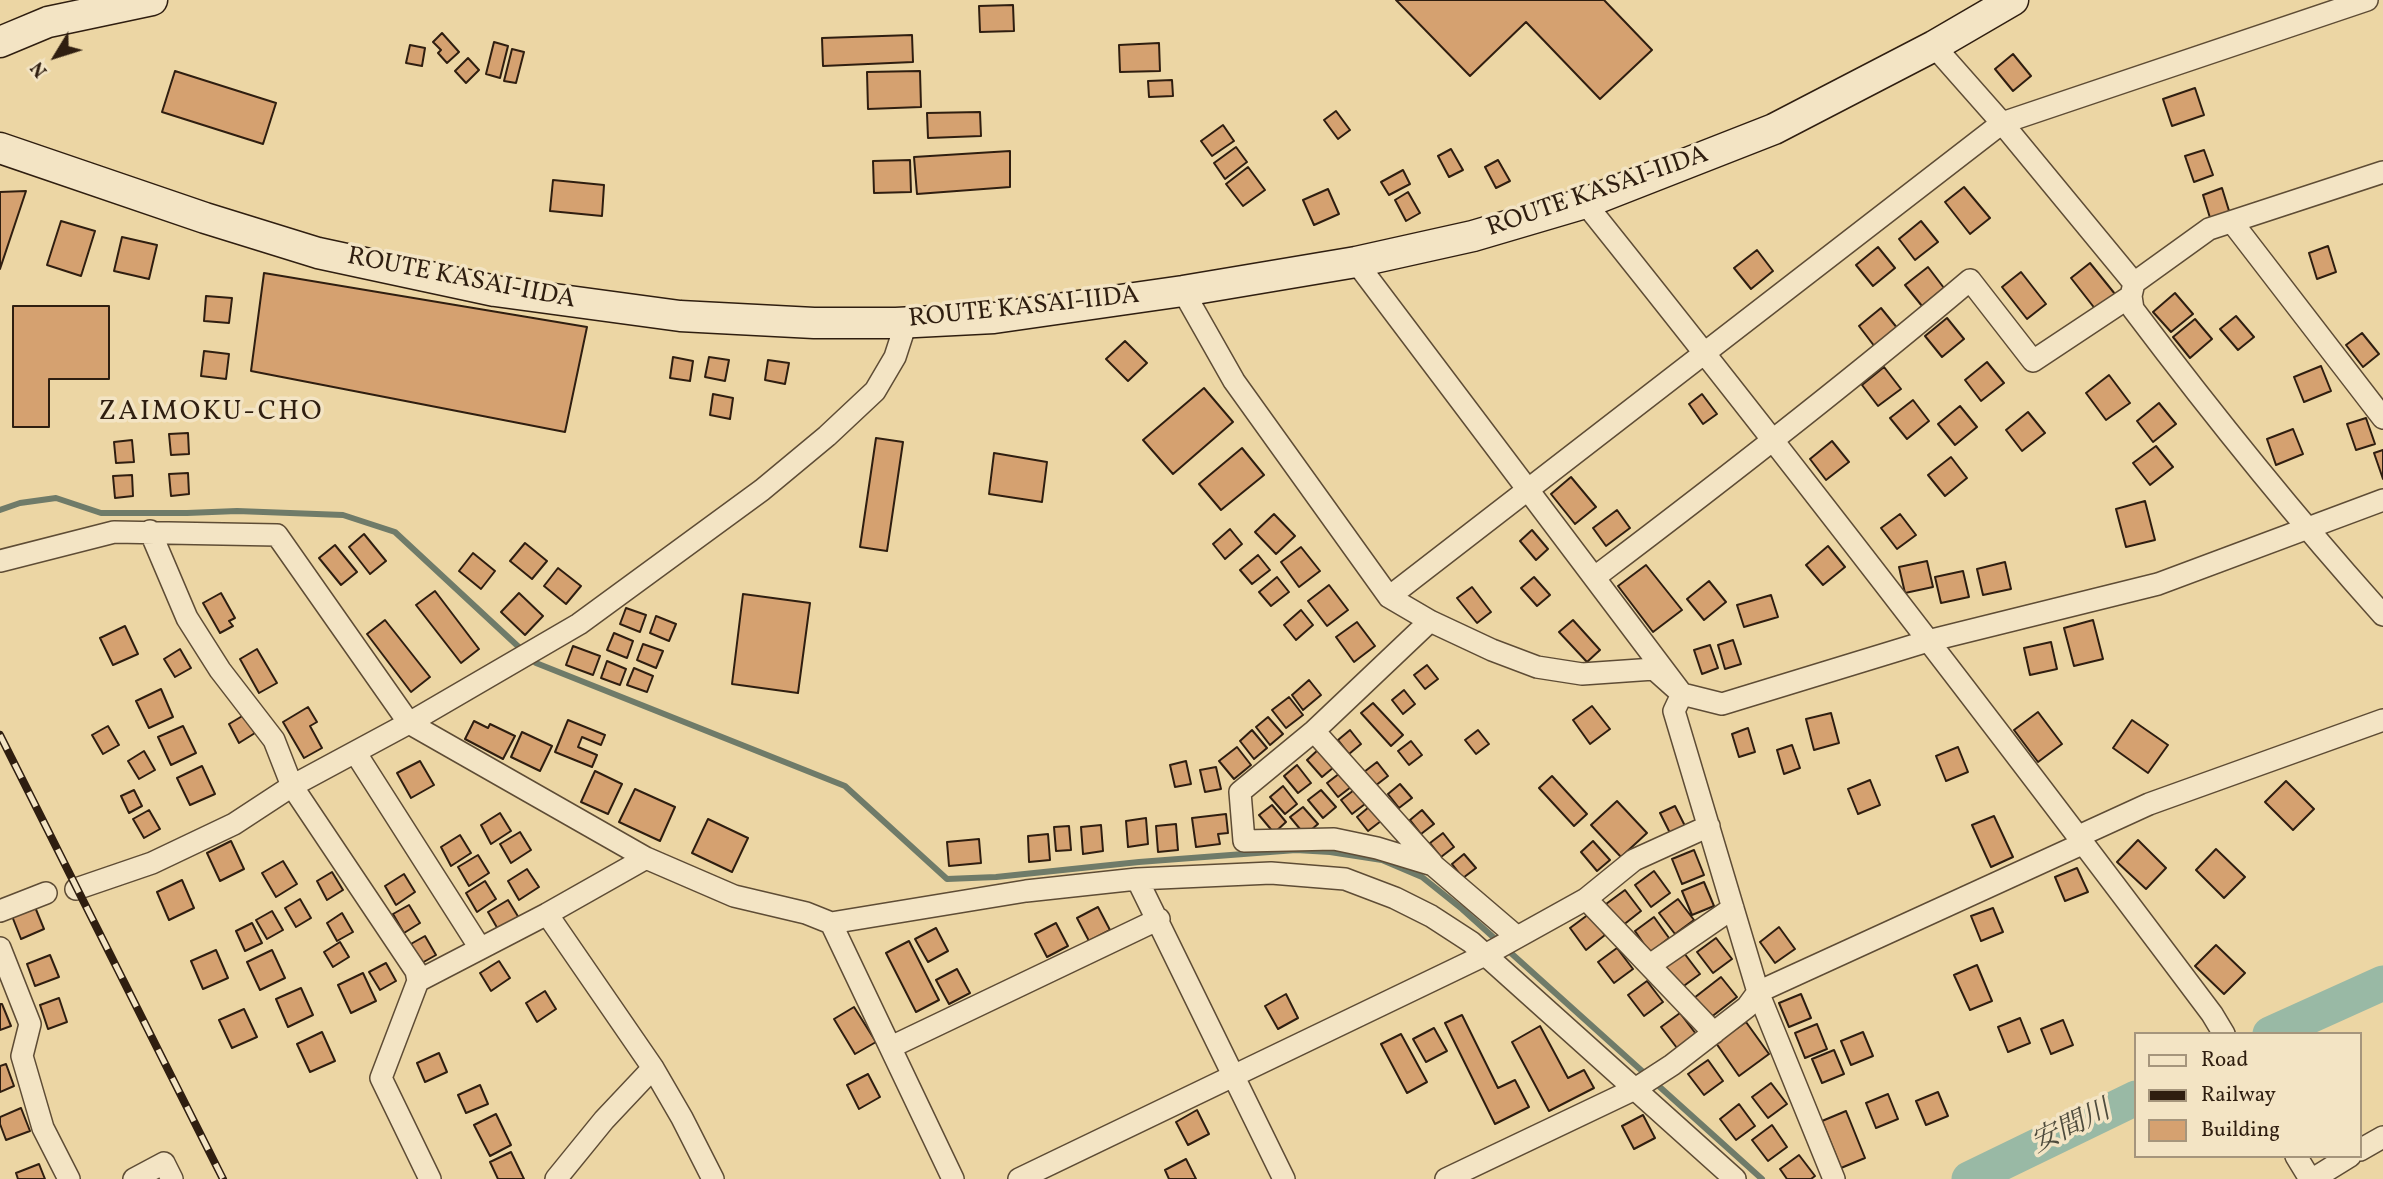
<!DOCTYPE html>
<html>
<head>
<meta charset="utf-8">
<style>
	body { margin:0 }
	#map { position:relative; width:2383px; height:1179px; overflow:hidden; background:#ecd6a4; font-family:Vollkorn,serif }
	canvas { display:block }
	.legend { position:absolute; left:2134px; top:1032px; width:228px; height:126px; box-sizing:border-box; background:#f3e4c4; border:2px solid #a5957c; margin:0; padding:9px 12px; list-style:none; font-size:21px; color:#2f1e10 }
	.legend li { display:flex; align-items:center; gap:14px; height:35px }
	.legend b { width:35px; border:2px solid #a5957c }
	.north { position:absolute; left:21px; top:21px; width:70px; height:70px; -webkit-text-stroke:5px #f3e4c4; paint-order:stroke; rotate:232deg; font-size:19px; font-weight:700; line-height:28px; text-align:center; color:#2f1e10 }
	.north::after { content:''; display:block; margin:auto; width:24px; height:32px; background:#2f1e10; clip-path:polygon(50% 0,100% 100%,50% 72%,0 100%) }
</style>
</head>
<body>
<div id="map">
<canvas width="2383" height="1179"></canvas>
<ul class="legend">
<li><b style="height:9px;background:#f3e4c4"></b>Road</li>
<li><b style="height:9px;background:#2f1e10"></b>Railway</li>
<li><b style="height:19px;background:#d5a170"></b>Building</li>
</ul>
<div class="north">N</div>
</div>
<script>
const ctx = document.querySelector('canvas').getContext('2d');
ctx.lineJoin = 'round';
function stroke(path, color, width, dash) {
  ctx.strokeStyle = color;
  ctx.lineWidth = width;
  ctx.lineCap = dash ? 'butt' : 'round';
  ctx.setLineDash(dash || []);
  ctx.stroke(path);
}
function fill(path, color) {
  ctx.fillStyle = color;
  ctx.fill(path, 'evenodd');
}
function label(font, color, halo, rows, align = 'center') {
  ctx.font = font + ' Vollkorn,"Noto Serif JP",serif';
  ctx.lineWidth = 7;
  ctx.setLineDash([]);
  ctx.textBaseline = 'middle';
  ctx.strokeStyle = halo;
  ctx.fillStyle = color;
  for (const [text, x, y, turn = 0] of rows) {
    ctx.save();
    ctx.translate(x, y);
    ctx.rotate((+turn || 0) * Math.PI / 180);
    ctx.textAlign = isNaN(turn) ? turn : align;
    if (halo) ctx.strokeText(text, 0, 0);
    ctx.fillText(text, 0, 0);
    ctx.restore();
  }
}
stroke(new Path2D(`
	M0,510L20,503L56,498L101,513H187L237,511L343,515L395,532L536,663L845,786L947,879L996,877L1139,862L1296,850L1330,852L1382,860L1422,877L1462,909L1762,1179`), '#6f7b69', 6);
stroke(new Path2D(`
	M2270,1034L2383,983
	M1969,1179L2136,1098`), '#99b9a5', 35);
const building = new Path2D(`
	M1396,0H1604L1652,50L1600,99L1526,22L1470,76Z
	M1013,5L1014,31L980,32L979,6Z
	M442,33L459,52L447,63L438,53L441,50L433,42Z
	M912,35L913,62L823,66L822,38Z
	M494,42L508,46L500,78L486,74Z
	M1159,43L1160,71L1120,72L1119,45Z
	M410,45L425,48L422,66L406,63Z
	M512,49L524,52L516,83L504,81Z
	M2013,54L2031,76L2013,91L1995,69Z
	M468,58L479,70L466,83L455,71Z
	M175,71L276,103L263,144L162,112Z
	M920,71L921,107L868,109L867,72Z
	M1172,80L1173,96L1149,97L1148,81Z
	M2195,88L2204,115L2172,126L2163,99Z
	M1336,111L1350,130L1338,139L1324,120Z
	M980,112L981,136L928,138L927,113Z
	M1223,125L1234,141L1212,156L1201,141Z
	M1236,147L1247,162L1225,179L1214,163Z
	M1451,149L1463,170L1449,177L1438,156Z
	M2204,150L2213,175L2194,182L2185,156Z
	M1010,151V187L917,194L914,157Z
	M910,160L911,192L874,193L873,161Z
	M1498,160L1510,181L1496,188L1485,167Z
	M1248,167L1265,190L1243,206L1226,184Z
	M1403,170L1410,184L1389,195L1381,182Z
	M553,180L604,185L602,216L550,211Z
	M1964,187L1990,218L1970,234L1945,202Z
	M2222,188L2230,214L2211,221L2203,195Z
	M1328,189L1339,214L1314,225L1303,200Z
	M26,191L0,269V192Z
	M1408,192L1420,213L1406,221L1395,200Z
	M61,221L95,231L81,276L47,265Z
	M1921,221L1938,242L1915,260L1899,239Z
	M122,237L157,245L149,279L114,271Z
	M2328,246L2336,272L2317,279L2309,253Z
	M1878,247L1895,268L1873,286L1856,265Z
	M1757,250L1773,271L1751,289L1734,268Z
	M2090,263L2115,294L2096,310L2071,278Z
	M1928,267L1944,288L1922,306L1905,285Z
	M2021,272L2046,304L2027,319L2002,287Z
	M264,273L587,327L565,432L251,371Z
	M2175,293L2193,314L2171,332L2153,312Z
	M206,296L232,298L229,323L204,321Z
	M13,306H109V379H49V427H13Z
	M1881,308L1898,329L1875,347L1859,326Z
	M2236,316L2254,337L2238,350L2220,329Z
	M1947,318L1964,339L1942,357L1925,336Z
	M2195,319L2212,339L2190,358L2173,337Z
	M2362,333L2379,354L2363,367L2346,345Z
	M1125,341L1147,363L1128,381L1106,359Z
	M204,351L229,354L226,379L201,376Z
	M673,357L693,361L690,381L670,378Z
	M709,357L729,360L725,381L705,377Z
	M768,360L789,363L785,384L765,380Z
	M1987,362L2004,383L1981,401L1965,380Z
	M2321,366L2331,391L2304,402L2294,377Z
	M1884,367L1901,389L1878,406L1862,385Z
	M2109,375L2130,403L2106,420L2086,393Z
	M1204,388L1233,422L1173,474L1143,440Z
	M713,394L733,398L730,419L710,415Z
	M1702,394L1717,414L1703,424L1689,404Z
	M1913,400L1929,421L1907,439L1890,418Z
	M2159,403L2176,424L2153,442L2137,421Z
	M1960,406L1977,427L1955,445L1938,424Z
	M2028,412L2045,433L2022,451L2006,430Z
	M2366,418L2375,444L2356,450L2347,424Z
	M2293,429L2303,454L2276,465L2267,439Z
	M188,433L189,454L171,455L169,434Z
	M876,438L903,442L887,551L860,547Z
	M132,440L134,462L116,463L114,442Z
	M1832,441L1849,462L1826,480L1810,459Z
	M2156,446L2173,467L2150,485L2133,463Z
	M1242,448L1264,475L1221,510L1199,484Z
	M2383,450V479L2374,453Z
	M994,453L1047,462L1042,502L989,494Z
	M1951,457L1967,478L1945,496L1928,475Z
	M188,473L189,494L171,496L169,474Z
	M132,475L133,496L115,498L113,476Z
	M1571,477L1596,507L1575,524L1551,494Z
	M2145,501L2155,540L2126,547L2116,509Z
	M1617,510L1630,528L1606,546L1593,528Z
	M1274,514L1295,536L1276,554L1255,532Z
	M1900,514L1916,535L1897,549L1881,528Z
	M1230,529L1242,544L1225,559L1213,544Z
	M1532,530L1548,549L1536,560L1520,541Z
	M364,534L386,561L370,574L349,547Z
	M525,543L547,561L532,579L510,561Z
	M335,545L357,572L341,585L319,558Z
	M1828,546L1845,567L1823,585L1806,565Z
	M1301,547L1320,571L1299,587L1281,562Z
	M473,553L495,571L481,589L459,571Z
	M1258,555L1270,570L1252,584L1240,570Z
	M1927,561L1933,587L1905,593L1899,567Z
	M2005,562L2011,589L1983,595L1977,569Z
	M1646,565L1682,610L1653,632L1618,586Z
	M558,568L581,586L566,604L544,586Z
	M1963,571L1969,597L1941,603L1935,577Z
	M1277,577L1289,592L1271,606L1259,592Z
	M1534,577L1550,595L1537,606L1521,588Z
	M1709,581L1726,602L1704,620L1687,599Z
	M1329,585L1348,610L1327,626L1308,601Z
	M1472,587L1491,612L1477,623L1457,598Z
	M435,591L479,649L461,663L416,605Z
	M221,593L235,618L229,621L233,626L220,633L203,603Z
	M519,593L543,616L525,635L501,612Z
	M743,594L810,603L798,693L732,684Z
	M1771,595L1778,617L1744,627L1737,605Z
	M626,608L646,615L640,632L620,624Z
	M1301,610L1313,625L1296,640L1284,625Z
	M656,616L676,624L669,641L650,633Z
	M385,620L430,677L411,692L367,634Z
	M1573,620L1600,650L1587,662L1559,632Z
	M2093,620L2103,659L2074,666L2064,628Z
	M1357,622L1375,646L1354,662L1336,637Z
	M125,626L138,654L113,665L100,638Z
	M614,633L633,641L627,658L607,650Z
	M1733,640L1741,664L1725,669L1718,645Z
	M2051,642L2057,669L2030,675L2024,648Z
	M643,644L663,651L656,668L637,660Z
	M1710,645L1718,668L1702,674L1694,650Z
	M573,646L600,656L593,675L566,665Z
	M180,649L191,668L175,677L164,659Z
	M257,649L277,683L259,693L240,659Z
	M607,661L626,669L620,685L601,678Z
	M1427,665L1438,679L1425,689L1414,675Z
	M634,668L653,676L647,692L627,685Z
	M1309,680L1321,695L1303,710L1292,695Z
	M161,689L173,717L149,728L136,701Z
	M1404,690L1415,704L1403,714L1392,700Z
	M1289,697L1303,715L1286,728L1272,710Z
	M1373,703L1403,735L1391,746L1361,713Z
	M1592,706L1610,729L1590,744L1573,720Z
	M308,707L317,722L310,726L322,748L304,758L283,722Z
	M2038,712L2062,744L2038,762L2014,730Z
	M1831,713L1839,743L1814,750L1806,719Z
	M244,715L255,733L239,743L229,724Z
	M1268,717L1283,734L1270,745L1256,727Z
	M568,720L605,735L601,745L582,737L578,747L597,755L592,767L555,752Z
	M2132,720L2168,745L2148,773L2113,748Z
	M474,721L488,728L490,724L515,736L503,759L465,739Z
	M108,726L119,745L103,754L92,735Z
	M183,726L196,753L171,765L158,737Z
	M1748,728L1755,752L1739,757L1732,734Z
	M1252,730L1267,748L1254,759L1240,741Z
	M1350,730L1361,744L1349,754L1338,740Z
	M1478,730L1489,744L1476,754L1465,740Z
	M522,732L552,746L540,771L511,757Z
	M1411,741L1422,755L1409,765L1398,751Z
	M1792,745L1800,768L1784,774L1777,750Z
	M1237,747L1251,765L1234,779L1219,761Z
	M1958,747L1968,772L1946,781L1936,756Z
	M1319,749L1334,767L1322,777L1307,760Z
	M144,751L155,770L139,779L128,761Z
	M420,761L434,785L411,798L397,773Z
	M1186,761L1191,784L1175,787L1170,765Z
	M1377,762L1388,776L1375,786L1364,772Z
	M1297,765L1311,783L1298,793L1284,776Z
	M202,766L215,794L190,805L177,778Z
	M1216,767L1221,789L1205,792L1200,770Z
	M595,771L622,784L608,814L581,802Z
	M1340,773L1351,787L1338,797L1327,783Z
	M1552,776L1587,814L1574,826L1539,788Z
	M1870,780L1880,805L1858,814L1848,789Z
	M2286,781L2314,809L2293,830L2265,802Z
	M1400,784L1412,798L1399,808L1388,794Z
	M1283,786L1297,804L1285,814L1270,797Z
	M635,789L675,807L660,841L619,822Z
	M134,790L142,806L129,813L121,796Z
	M1321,790L1336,807L1323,818L1308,800Z
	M1354,790L1365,804L1352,814L1341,800Z
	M1617,801L1647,833L1621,857L1591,825Z
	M1272,805L1286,822L1274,833L1259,815Z
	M1675,806L1686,828L1671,835L1660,813Z
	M1303,807L1318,824L1305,835L1290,817Z
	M1369,807L1381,821L1368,831L1357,817Z
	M149,810L160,829L144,838L133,819Z
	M1422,810L1434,824L1421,834L1410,820Z
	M500,813L511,831L491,844L481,825Z
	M1226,814L1228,833L1218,834L1220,844L1196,847L1192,818Z
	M1994,816L2013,857L1991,867L1972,825Z
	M1146,818L1148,844L1128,847L1126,821Z
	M708,819L748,838L732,872L692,853Z
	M1176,824L1178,850L1158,852L1156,826Z
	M1101,825L1103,851L1083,854L1081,827Z
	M1069,826L1071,850L1056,851L1054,827Z
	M520,832L531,850L511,863L500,844Z
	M1443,833L1454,847L1441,857L1430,843Z
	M1048,834L1050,860L1029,862L1028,836Z
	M460,835L471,853L451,866L441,847Z
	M979,839L981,863L949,866L947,842Z
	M2138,840L2166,868L2146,889L2117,862Z
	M231,841L244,869L220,881L207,853Z
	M1593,841L1610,860L1597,871L1581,852Z
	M2216,849L2245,877L2224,898L2196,870Z
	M1694,850L1704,875L1682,884L1672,859Z
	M1464,854L1476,868L1463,878L1452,864Z
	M478,855L489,873L469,886L458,867Z
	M283,861L297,884L276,897L262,873Z
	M2077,868L2088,892L2065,901L2055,877Z
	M527,869L539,887L519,900L508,881Z
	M1654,871L1670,893L1651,907L1635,885Z
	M332,872L343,890L327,900L317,881Z
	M404,874L415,892L396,905L385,886Z
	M182,880L194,908L169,920L157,892Z
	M485,881L496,899L477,912L466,893Z
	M1704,882L1714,906L1692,915L1682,891Z
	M1625,890L1641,911L1622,926L1606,904Z
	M300,899L311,918L296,927L285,908Z
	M1678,899L1694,920L1675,934L1659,913Z
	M508,900L519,918L499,931L488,912Z
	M409,905L420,923L404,933L393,914Z
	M35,907L44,929L21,939L12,916Z
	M1098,907L1110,930L1089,941L1077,918Z
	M1993,908L2003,932L1981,941L1971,916Z
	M272,911L283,930L267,939L256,920Z
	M342,913L353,932L337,941L327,923Z
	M1589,914L1605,935L1586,950L1570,928Z
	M1654,917L1669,938L1650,953L1635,931Z
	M252,923L262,943L245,951L236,931Z
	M1056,923L1068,946L1047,957L1035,934Z
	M1779,927L1795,949L1775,963L1760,942Z
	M936,928L948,951L928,962L915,939Z
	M425,936L436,955L420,964L409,945Z
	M1716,938L1732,959L1713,973L1697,952Z
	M909,941L939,1000L916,1012L886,953Z
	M340,942L349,957L333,967L324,952Z
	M2216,945L2245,973L2224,994L2195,966Z
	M1617,948L1633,969L1614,983L1598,962Z
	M216,950L228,978L203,989L191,961Z
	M272,950L285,978L260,990L247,962Z
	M1684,953L1700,974L1681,988L1665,967Z
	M50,955L59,977L35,986L27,964Z
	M499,961L510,978L491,991L480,973Z
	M386,963L396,981L380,990L369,972Z
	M1977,965L1992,1001L1970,1010L1954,975Z
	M957,969L970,993L949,1004L936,980Z
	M363,973L376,1001L351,1013L338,985Z
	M1721,977L1737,997L1710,1018L1694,998Z
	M1647,981L1663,1002L1644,1016L1628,995Z
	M301,988L313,1015L288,1027L276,999Z
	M545,991L556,1009L537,1022L526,1003Z
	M1286,994L1298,1018L1278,1029L1265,1006Z
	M1801,994L1811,1018L1789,1027L1779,1003Z
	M59,998L67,1022L48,1029L40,1005Z
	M0,1004H2L11,1026L0,1030Z
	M854,1007L876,1042L855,1054L834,1019Z
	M244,1009L257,1037L232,1048L219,1020Z
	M1680,1013L1696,1034L1677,1048L1661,1027Z
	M1462,1015L1498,1088L1515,1080L1529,1107L1495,1124L1445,1023Z
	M2020,1018L2030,1043L2008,1052L1998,1027Z
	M2063,1020L2073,1045L2051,1054L2041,1029Z
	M1746,1022L1769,1054L1739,1076L1716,1043Z
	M1817,1024L1827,1049L1805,1058L1795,1033Z
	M1540,1026L1568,1078L1584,1070L1594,1088L1549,1111L1512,1042Z
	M1434,1028L1447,1051L1426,1062L1413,1039Z
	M322,1032L335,1061L310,1072L297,1044Z
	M1863,1032L1873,1056L1851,1065L1841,1041Z
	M1401,1034L1427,1082L1407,1093L1381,1044Z
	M1834,1050L1844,1074L1822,1083L1812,1059Z
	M439,1053L447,1072L425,1082L417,1063Z
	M1708,1060L1723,1081L1704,1095L1688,1074Z
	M6,1064L14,1086L0,1092V1066Z
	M868,1074L880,1097L859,1109L847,1085Z
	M1771,1083L1787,1104L1768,1118L1752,1097Z
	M480,1085L488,1104L466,1113L458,1095Z
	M1938,1092L1948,1116L1926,1125L1916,1101Z
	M1888,1094L1898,1119L1876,1128L1866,1103Z
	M1739,1104L1755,1126L1736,1140L1720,1119Z
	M21,1108L30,1131L6,1140L0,1124V1117Z
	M1197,1110L1209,1134L1188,1145L1176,1122Z
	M1846,1111L1865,1158L1841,1168L1822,1121Z
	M496,1114L511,1145L490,1156L474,1125Z
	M1643,1115L1655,1138L1634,1149L1622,1126Z
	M1772,1125L1787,1147L1768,1161L1752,1140Z
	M511,1152L524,1179H498L490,1162Z
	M1799,1155L1815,1176L1811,1179H1787L1780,1169Z
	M1186,1159L1196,1179H1169L1165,1170Z
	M39,1164L45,1179H18L16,1173Z`);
fill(building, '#d5a170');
stroke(building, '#2f1e10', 2);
const street = new Path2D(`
	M1934,46L2002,123L2134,283L2131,296L2133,309C2213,415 2295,517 2383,615
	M1585,203C1799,470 2007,741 2212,1014L2224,1034
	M2232,222L2383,418
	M1356,262L1682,694L1674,711L1758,992L1834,1179
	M2134,283L2209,229L2383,172
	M1183,291L1234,381L1389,597L1430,621L1492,650L1537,667L1582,674L1654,669L1682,694L1722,704L1928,641L2158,584L2383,500
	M150,531L187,618L220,670L274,740L292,786L416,971L418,981L381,1078L430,1179
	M0,561L114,532L277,535L409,723L646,858L734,896L806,913L831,923L953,1179
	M1595,577C1722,481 1848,383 1970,280L2033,361L2131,296
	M1389,597L2002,123L2367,0
	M1430,621L1314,731L1240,792L1244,841L1334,839L1377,848L1433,865L1516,936
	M1314,731L1432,863
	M355,752L480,948
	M2079,836L2149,804L2383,720
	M1137,879L1284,1179
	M76,889L152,863L234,824L292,786L409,723L579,624L762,490L827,436L875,391L895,357L906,323
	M1586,899L1714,1033
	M0,911L46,893
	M547,914L653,1068L682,1118L713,1179
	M831,923L1026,891L1137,879L1271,873L1345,879L1395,898L1431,916L1471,942L1735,1179
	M0,948L30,1024L22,1056L43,1128L69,1179
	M1650,965L1733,908
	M418,981L547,914L646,858
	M891,1047L1159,919
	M2360,1150L2383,1137
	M2296,1156L2310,1179
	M134,1179L164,1163L172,1179
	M556,1179L604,1120L653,1068
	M1019,1179L1487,954L1586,899L1634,860L1709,826
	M1446,1179L1635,1089L1672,1065L1747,1007L1758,992L2084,843
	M2313,1179L2350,1156`);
const secondary = new Path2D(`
	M0,42L48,22L152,0
	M0,148L205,218L318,253L495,291L680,316L814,323H896L994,318L1183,291L1356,262L1473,236L1585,203L1774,129L1934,46L2013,0`);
stroke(street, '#5e4c35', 24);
stroke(secondary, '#2f1e10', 33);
stroke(street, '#f3e4c4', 21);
stroke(secondary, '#f3e4c4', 30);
const rail = new Path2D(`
	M0,735L223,1179`);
stroke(rail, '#2f1e10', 8);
stroke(rail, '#f3e4c4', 5, [16]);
label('26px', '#2f1e10', '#f3e4c4', [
	["ROUTE KASAI-IIDA",1598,193,-19],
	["ROUTE KASAI-IIDA",461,280,11],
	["ROUTE KASAI-IIDA",1024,309,-6]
]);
ctx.letterSpacing = '2px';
label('28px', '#2f1e10', '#f3e4c4', [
	["ZAIMOKU-CHO",211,414]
]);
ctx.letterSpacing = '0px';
label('italic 28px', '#4f4c3d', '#f3e4c4', [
	["安間川",2072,1129,-26]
]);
</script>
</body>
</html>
